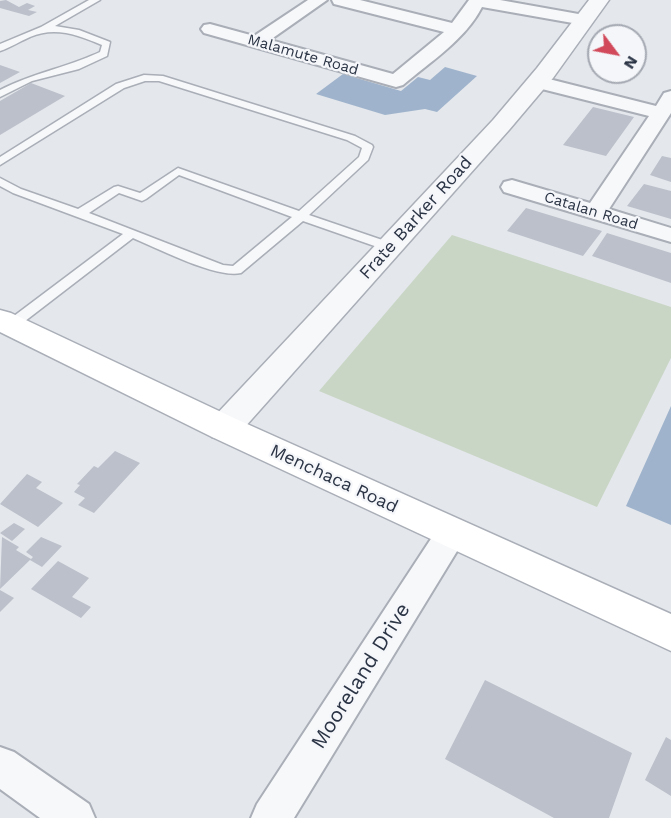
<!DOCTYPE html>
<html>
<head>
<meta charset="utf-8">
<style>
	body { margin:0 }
	#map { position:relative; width:671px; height:818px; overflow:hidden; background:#e4e7ec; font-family:"Work Sans",sans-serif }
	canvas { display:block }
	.north { position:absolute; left:587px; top:24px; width:60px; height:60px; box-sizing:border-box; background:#f4f6f9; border:2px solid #a4a8b1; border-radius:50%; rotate:122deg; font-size:16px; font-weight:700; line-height:24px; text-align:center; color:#2b3445 }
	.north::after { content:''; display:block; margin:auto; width:21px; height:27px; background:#d1495b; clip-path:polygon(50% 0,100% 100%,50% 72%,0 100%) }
</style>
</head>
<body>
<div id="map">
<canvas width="671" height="818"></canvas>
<div class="north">N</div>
</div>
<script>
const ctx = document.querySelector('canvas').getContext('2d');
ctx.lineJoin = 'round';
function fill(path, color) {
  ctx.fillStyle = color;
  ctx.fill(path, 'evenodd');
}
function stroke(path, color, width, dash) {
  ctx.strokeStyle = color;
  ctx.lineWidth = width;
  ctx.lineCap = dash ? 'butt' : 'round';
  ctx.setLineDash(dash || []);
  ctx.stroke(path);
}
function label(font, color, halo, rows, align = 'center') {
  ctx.font = font + ' "Work Sans",sans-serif';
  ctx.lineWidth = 4.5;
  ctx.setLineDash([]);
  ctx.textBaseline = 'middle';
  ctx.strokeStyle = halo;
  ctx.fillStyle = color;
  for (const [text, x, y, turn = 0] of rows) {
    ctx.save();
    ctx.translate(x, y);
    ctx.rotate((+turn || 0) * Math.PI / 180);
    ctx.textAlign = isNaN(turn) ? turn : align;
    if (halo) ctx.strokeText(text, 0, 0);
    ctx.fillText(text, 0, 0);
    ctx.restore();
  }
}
fill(new Path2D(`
	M452,235L671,307V358L597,507L319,391Z`), '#c9d6c5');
fill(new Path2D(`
	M445,67L477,76L437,112L425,109L385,115L316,94L343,74L401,91L418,77L430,80Z
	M671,406V525L626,506Z`), '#9fb4cc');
fill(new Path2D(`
	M6,0L19,7L27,3L35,6L28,10L37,12L29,16L0,8V1Z
	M0,65L20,72L0,83Z
	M31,83L65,96L0,135V101Z
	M593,107L634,117L606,156L563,145Z
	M662,156L671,158V182L650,175Z
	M644,184L671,191V219L627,206Z
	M526,208L602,231L583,256L507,231Z
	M607,233L671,253V283L592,256Z
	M115,451L140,463L94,513L78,505L85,498L74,492L80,485L77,484L94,466L98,468Z
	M27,474L42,482L36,488L63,503L38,527L0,504Z
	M14,523L25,529L12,541L0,533Z
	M2,537L19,547L16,550L31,559L0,589Z
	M41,537L62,546L42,567L30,560L33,557L26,552Z
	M58,561L89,578L72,597L91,607L81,618L31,589Z
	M0,590L14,598L0,612Z
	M485,680L632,753L609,818H554L445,759Z
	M666,737L671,740V796L645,780Z`), '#bbc0ca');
const service = new Path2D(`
	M89,0H100L55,26L79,30L110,42L107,56L79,69L32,81L0,97V90C32,73 66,68 100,52L102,45C78,35 55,26 30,37C20,41 10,48 0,51V44L41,27Z
	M144,75L163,76L355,136L372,145L373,147L368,160L309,215L394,244L396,247L394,250H386L303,221L241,273C217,279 157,248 133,238L16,328H6L4,325L6,322L123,234L13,193L0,186V178L21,189L78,209L114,187L118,186L140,193L178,168L299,211L359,157L362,148L347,140L159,81H145L124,88L0,165V157L116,84ZM179,175L292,217L233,266L223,265L89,213L119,193L142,201L146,199Z`);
const minor = new Path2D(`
	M308,0H327L270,40L393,74L444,32L334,4L332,0H360L452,23L469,0H500L584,15L590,16L593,20L590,24L584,25L482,7C465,40 430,62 403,85L396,87L204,33L201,29L204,25L210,24L254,36Z
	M537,76L656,106L664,93L671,91V113L609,209L671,228V242L504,192L501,187L504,182L512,180L590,203L649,116L530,86L528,82L530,78Z
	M451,521L462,525L467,534L462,543L294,818H251L257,804L440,525Z
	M0,747L14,752L89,804L95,818H40L0,789Z`);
const tertiary = new Path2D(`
	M589,0H609L553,78L509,130L236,437L224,440L212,437L207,428L212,419L493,120L537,68Z`);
const secondary = new Path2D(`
	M0,310L11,313L236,419L671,614V651L212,437L0,332Z`);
stroke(service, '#a9aeb7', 3);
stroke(minor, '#a9aeb7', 4);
stroke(tertiary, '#a9aeb7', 3);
stroke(secondary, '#a9aeb7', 3);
fill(service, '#f7f8fa');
fill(minor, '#f7f8fa');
fill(tertiary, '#f7f8fa');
fill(secondary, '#fff');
label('15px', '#2b3445', '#f4f6f9', [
	["Malamute Road",303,55,16],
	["Catalan Road",591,211,17]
]);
label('18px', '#2b3445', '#f4f6f9', [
	["Frate Barker Road",416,218,-48],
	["Menchaca Road",334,479,25]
]);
label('21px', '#2b3445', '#f4f6f9', [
	["Mooreland Drive",361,676,-58]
]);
</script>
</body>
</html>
